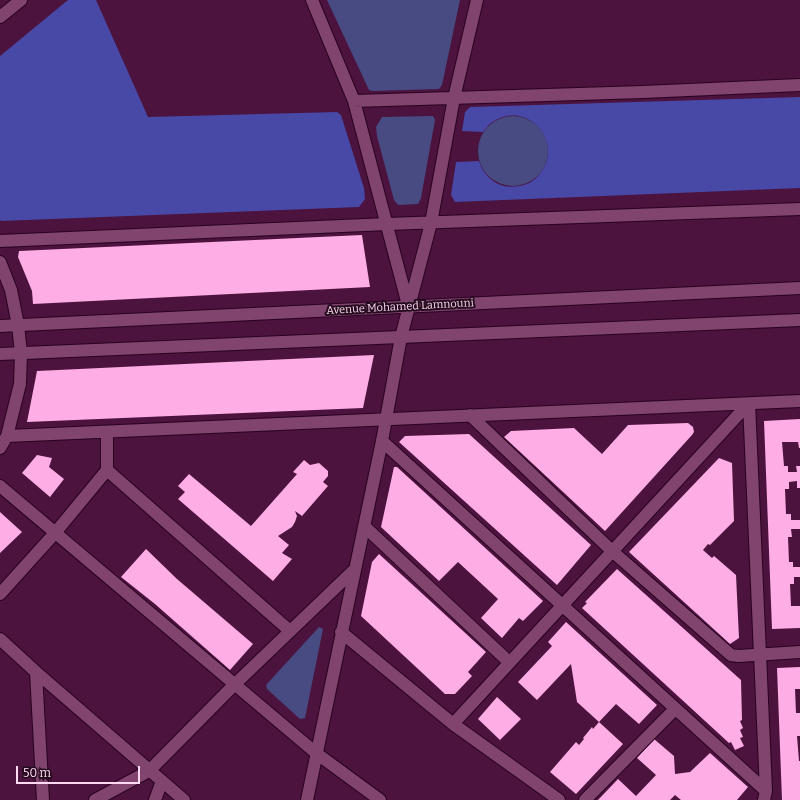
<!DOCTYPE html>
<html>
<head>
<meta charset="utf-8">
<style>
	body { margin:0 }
	#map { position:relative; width:800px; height:800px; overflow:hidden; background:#4b133e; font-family:Bitter,serif }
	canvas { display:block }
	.scale { position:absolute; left:16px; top:766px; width:124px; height:18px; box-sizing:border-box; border:2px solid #fed9f1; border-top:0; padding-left:5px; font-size:12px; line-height:14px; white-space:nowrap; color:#fed9f1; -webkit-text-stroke:3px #240b1d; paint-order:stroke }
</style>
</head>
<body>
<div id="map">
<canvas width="800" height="800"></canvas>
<div class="scale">50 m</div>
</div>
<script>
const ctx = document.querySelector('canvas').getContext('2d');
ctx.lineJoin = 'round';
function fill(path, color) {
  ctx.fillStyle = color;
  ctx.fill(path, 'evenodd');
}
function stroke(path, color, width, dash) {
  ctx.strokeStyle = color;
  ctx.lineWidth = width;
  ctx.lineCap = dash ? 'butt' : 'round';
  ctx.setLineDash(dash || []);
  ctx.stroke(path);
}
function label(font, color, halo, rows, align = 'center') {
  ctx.font = font + ' Bitter,serif';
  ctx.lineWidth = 4;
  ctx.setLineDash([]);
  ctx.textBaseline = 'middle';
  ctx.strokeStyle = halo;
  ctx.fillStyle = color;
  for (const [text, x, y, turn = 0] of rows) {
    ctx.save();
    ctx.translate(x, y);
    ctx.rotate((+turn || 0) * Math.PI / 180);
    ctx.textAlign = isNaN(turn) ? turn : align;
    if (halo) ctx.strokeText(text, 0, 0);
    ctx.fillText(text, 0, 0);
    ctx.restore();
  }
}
fill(new Path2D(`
	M327,0H460L442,85L439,89L373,91L369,90Z
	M478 151a35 35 0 1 1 70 0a35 35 0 1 1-70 0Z
	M433,116L435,120L421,198L418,204L398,205L394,200L377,136L376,127L382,117Z
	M319,627L323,629L305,718L300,719L267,689L266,685Z`), '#474b81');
fill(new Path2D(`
	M68,0H96L148,117L337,112L341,115L364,188L365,199L359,207L1,221L0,220V56Z
	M800,97V188L455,202L451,195L456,162L479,161C482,172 492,183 504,186C514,188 527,186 535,179C570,147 528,96 491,123C488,125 486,129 483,132L462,131L465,112L470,107Z`), '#4848a6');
fill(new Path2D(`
	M362,235L370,287L33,304L32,291L18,257L19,251Z
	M374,355L363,408L27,422L37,371Z
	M800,419V448H799L798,442H782L784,466H788V472H797L796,466H800V488H797V481L789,482V489H785L786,514H791V520H800V529H791L792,537H788L789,562H793V567H800V577H794V584H790L791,606H800V628L772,629L764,421Z
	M688,423L693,427L694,432L692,435L605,531L504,437L511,431L574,428L602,454L628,425Z
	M469,434L591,545L557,585L399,442L405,436Z
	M37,455L52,458L49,467L64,479L50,497L22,473Z
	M719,458L732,463L734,521L710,545L708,544L703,550L712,558L714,556L736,575L739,638L730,644L629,552Z
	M304,460L310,465L319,463L328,471V476L323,482L328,486L302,516L295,511L297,516L295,522L292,527L278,536L289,545L282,553L292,559L273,581L178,499L185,492L178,486L189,474L251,526L297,474L293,472Z
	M394,467H397L543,601L523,621L519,618L502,638L481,618L498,599L458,562L439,581L381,527Z
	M0,512L22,532L0,553Z
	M146,549L177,579L253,644L230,670L155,604L121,577Z
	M379,554L486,652L468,672L472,676L455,694H445L361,616L372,562Z
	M617,569L741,680L742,720L740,721L743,728L740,730L743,737L740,738L744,746L735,750L731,742L729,743L582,608L587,603L585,602Z
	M566,622L657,705L639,724L616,704L599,722L577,702L571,664L537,700L518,682L552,646L548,642Z
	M800,667V689H795L796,713H800V736H797L799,761H800V800H782L777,668Z
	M497,697L521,719L500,740L478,719Z
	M599,722L623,744L576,794L550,772L576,742L579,745L584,739L583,738L592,727L593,729Z
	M654,739L674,756L675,774L690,772L710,753L748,787L737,800H681L675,795L670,800H598L618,779L636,796L656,775L637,758Z`), '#feade5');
const street = new Path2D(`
	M312,0L354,101L408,305
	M0,17L21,0
	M354,101L643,92L800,85
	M0,241L387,224L800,209
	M0,262L11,290L18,325L21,353L20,384L7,436L0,448
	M749,403L766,791L764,800
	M470,415L612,551L731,655L738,656L800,652
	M7,436L800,401
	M382,441L766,791
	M107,470L290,631
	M0,486L316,753L380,800
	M364,526L509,662
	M0,594L55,533L107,470V432
	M341,632L453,724L559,800
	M0,639L36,672L184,800
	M36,672L43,800
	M453,724L749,403
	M95,800L149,771L234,685L354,570
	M155,800L162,781
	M307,800L382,441L401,337L431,223L454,98L477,0
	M585,800L675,709`);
const secondary = new Path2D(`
	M0,326L800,288
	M0,354L800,320`);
stroke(street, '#2a0221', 14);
stroke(secondary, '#2a0221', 14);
stroke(street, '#80446f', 12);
stroke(secondary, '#80446f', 12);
label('11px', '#fed9f1', '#240b1d', [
	["Avenue Mohamed Lamnouni",400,307,-3]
]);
</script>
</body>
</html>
